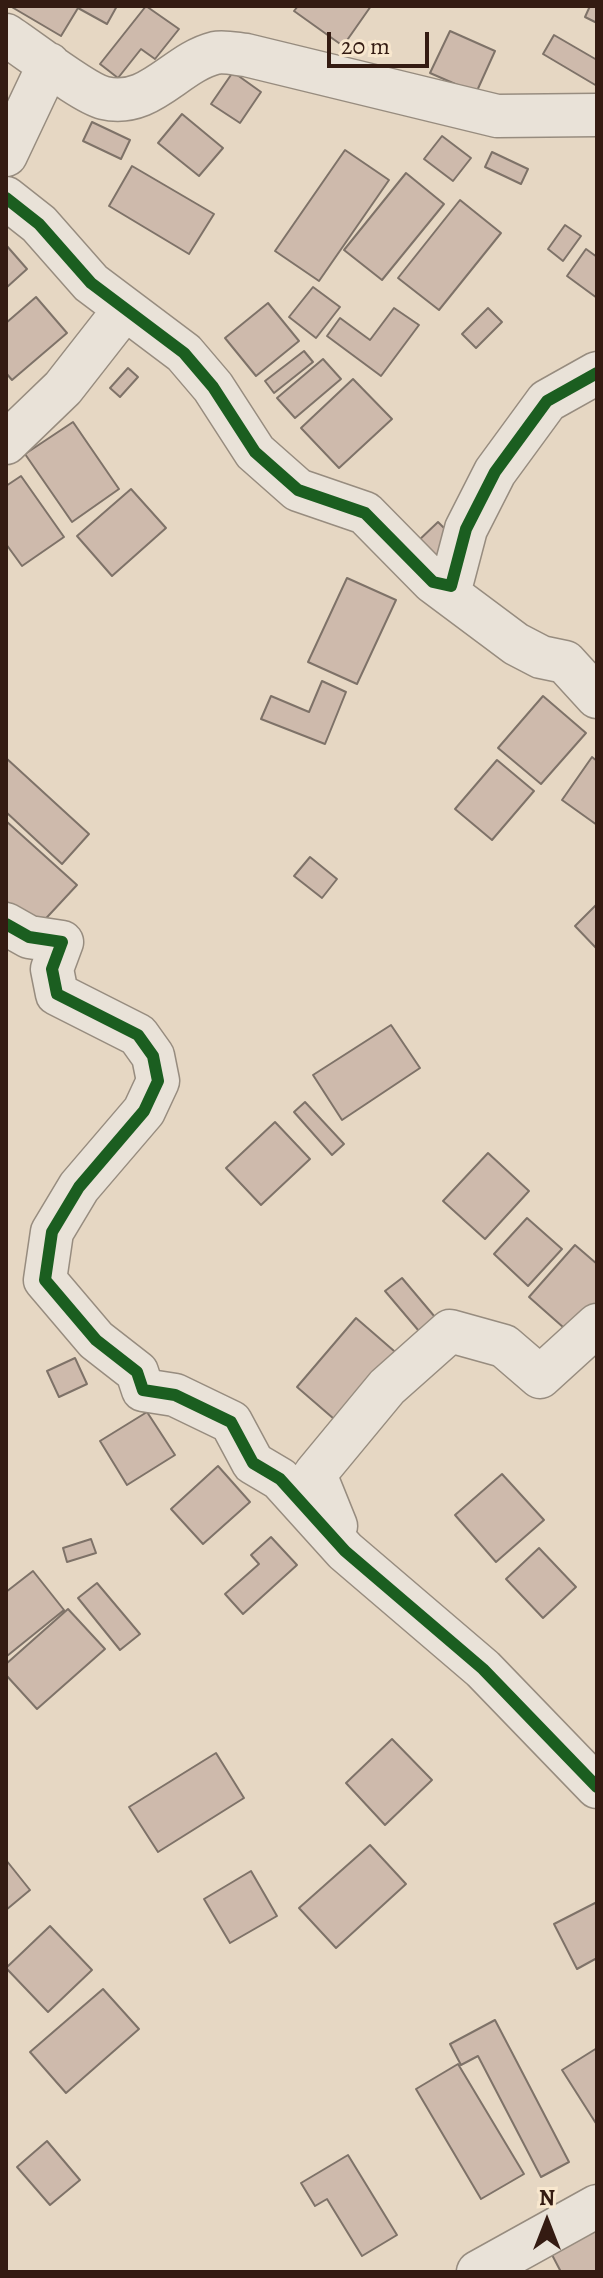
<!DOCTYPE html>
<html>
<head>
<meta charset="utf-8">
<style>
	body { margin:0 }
	#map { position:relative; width:603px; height:2278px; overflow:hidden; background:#e6d7c3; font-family:Alegreya,serif }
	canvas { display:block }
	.frame { position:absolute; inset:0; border:8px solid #341b12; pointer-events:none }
	.north { position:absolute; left:507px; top:2182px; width:80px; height:80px; -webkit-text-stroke:6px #f8e7ce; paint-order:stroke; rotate:0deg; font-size:22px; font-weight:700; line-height:32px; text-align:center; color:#341b12 }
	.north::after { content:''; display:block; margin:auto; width:28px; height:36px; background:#341b12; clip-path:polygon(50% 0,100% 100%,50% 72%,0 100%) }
	.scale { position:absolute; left:327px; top:32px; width:102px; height:36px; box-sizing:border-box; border:4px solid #341b12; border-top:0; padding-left:10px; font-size:24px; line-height:28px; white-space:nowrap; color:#341b12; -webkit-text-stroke:6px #f8e7ce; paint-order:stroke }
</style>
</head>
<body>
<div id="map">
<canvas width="603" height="2278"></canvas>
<div class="frame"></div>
<div class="north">N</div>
<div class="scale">20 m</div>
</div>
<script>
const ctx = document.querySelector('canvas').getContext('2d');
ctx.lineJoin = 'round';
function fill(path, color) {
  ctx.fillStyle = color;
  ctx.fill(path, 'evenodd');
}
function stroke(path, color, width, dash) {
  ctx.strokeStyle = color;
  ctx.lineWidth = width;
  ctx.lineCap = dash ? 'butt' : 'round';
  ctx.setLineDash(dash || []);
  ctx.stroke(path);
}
const building = new Path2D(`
	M10,6H117L107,24L78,8L61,36Z
	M146,6L179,29L155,59L141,49L118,78L100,64Z
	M298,6H371L343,46L294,11Z
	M590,6H597V23L585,17Z
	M450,31L495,51L476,93L430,73Z
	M554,35L597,60V86L543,54Z
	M233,72L261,92L240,123L211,104Z
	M182,114L223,148L199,176L158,143Z
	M92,122L130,140L121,159L83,141Z
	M442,136L471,158L453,181L424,159Z
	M345,150L389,180L319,281L275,251Z
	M492,152L528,169L521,184L485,167Z
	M132,166L214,214L189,254L109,206Z
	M406,173L444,204L382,280L344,250Z
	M460,200L501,233L439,310L398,278Z
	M565,225L581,236L563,261L548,249Z
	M6,245L27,269L6,288Z
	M586,249L597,257V298L567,276Z
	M313,287L340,307L316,338L289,317Z
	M36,297L67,333L12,380L6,373V323Z
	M268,303L299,341L256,376L225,338Z
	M394,308L419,325L381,376L327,336L340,318L370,340Z
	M488,308L502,322L476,348L462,334Z
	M304,351L313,362L274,393L265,381Z
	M323,359L341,379L295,418L277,398Z
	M128,368L138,377L120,397L110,388Z
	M353,379L392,419L339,468L301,428Z
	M73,422L119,489L72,522L25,454Z
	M21,476L64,537L22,566L6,544V486Z
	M131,489L166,528L112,576L77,536Z
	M438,522L455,539L434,559L417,542Z
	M347,578L396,600L357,684L308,662Z
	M322,681L346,692L325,744L261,719L271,696L309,712Z
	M543,696L586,733L541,784L498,748Z
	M592,757L597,761V825L562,800Z
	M6,758L89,834L62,864L6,812Z
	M497,760L534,791L492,840L455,809Z
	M6,821L77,885L37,928L6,901Z
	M310,857L337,879L322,898L294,876Z
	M597,904V949L575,926Z
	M391,1025L420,1068L342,1120L313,1075Z
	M305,1102L344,1144L332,1155L294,1112Z
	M275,1122L310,1159L261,1205L226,1168Z
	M488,1153L529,1191L485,1239L443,1201Z
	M527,1218L562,1249L528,1286L494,1254Z
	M575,1245L597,1264V1306L572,1335L529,1297Z
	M402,1278L440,1323L424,1337L385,1291Z
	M356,1318L401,1357L341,1425L297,1387Z
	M75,1358L87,1384L59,1397L47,1371Z
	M147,1412L175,1455L127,1485L100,1441Z
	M218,1466L250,1502L203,1544L171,1509Z
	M502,1474L544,1520L496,1562L455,1515Z
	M271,1537L297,1565L243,1614L225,1594L259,1564L251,1555Z
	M91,1539L96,1553L67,1562L63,1548Z
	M539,1548L576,1587L543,1618L506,1579Z
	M33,1571L64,1610L7,1656L6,1592Z
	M97,1583L140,1634L120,1650L78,1598Z
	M68,1609L105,1649L37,1709L6,1675V1664Z
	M392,1739L432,1780L385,1825L346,1783Z
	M216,1753L244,1798L158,1852L129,1807Z
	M370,1845L406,1884L336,1948L299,1908Z
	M6,1860L30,1890L6,1910Z
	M251,1871L277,1916L230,1943L204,1899Z
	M597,1902V1958L577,1969L554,1924Z
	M50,1926L92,1970L48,2012L6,1968Z
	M103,1989L139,2029L66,2093L30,2052Z
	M495,2020L569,2162L541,2177L478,2056L461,2065L450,2044Z
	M597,2048V2125L562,2070Z
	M458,2064L524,2174L481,2199L416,2089Z
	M47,2141L80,2180L50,2205L17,2167Z
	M348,2155L397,2235L362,2256L327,2199L315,2206L301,2183Z
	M597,2228V2272H561L550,2251Z`);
fill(building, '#cebaac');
stroke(building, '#7e7268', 2);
const minor = new Path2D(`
	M6,35C28,49 83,93 104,98C150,109 175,63 215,53C224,51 236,54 246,55L497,116L597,115
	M6,155L49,64
	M6,198L39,224L91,283L184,353L213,387L255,452L298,490L365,513L433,582L451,586L466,529L495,472L547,401L597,373
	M6,443L63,388L124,310
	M433,582L516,644L541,657L565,662L597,697
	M6,924L29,937L62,942L52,969L57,994L138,1035L153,1056L158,1081L144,1111L79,1187L52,1232L45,1280L96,1340L137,1372L143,1390L175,1395L231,1422L253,1463L280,1479L345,1551L483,1669L597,1787
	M336,1526L315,1474L387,1387L450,1331L504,1346L540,1377L597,1325
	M478,2272L597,2206`);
stroke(minor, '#978c7f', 45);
stroke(minor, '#e9e2d8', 42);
stroke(new Path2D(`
	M6,198L39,224L91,283L184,353L213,387L255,452L298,490L365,513L433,582L451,586L466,529L495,472L547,401L597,373
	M6,924L29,937L62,942L52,969L57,994L138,1035L153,1056L158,1081L144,1111L79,1187L52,1232L45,1280L96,1340L137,1372L143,1390L175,1395L231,1422L253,1463L280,1479L345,1551L483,1669L597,1787`), '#1b5e20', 12);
</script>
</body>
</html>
